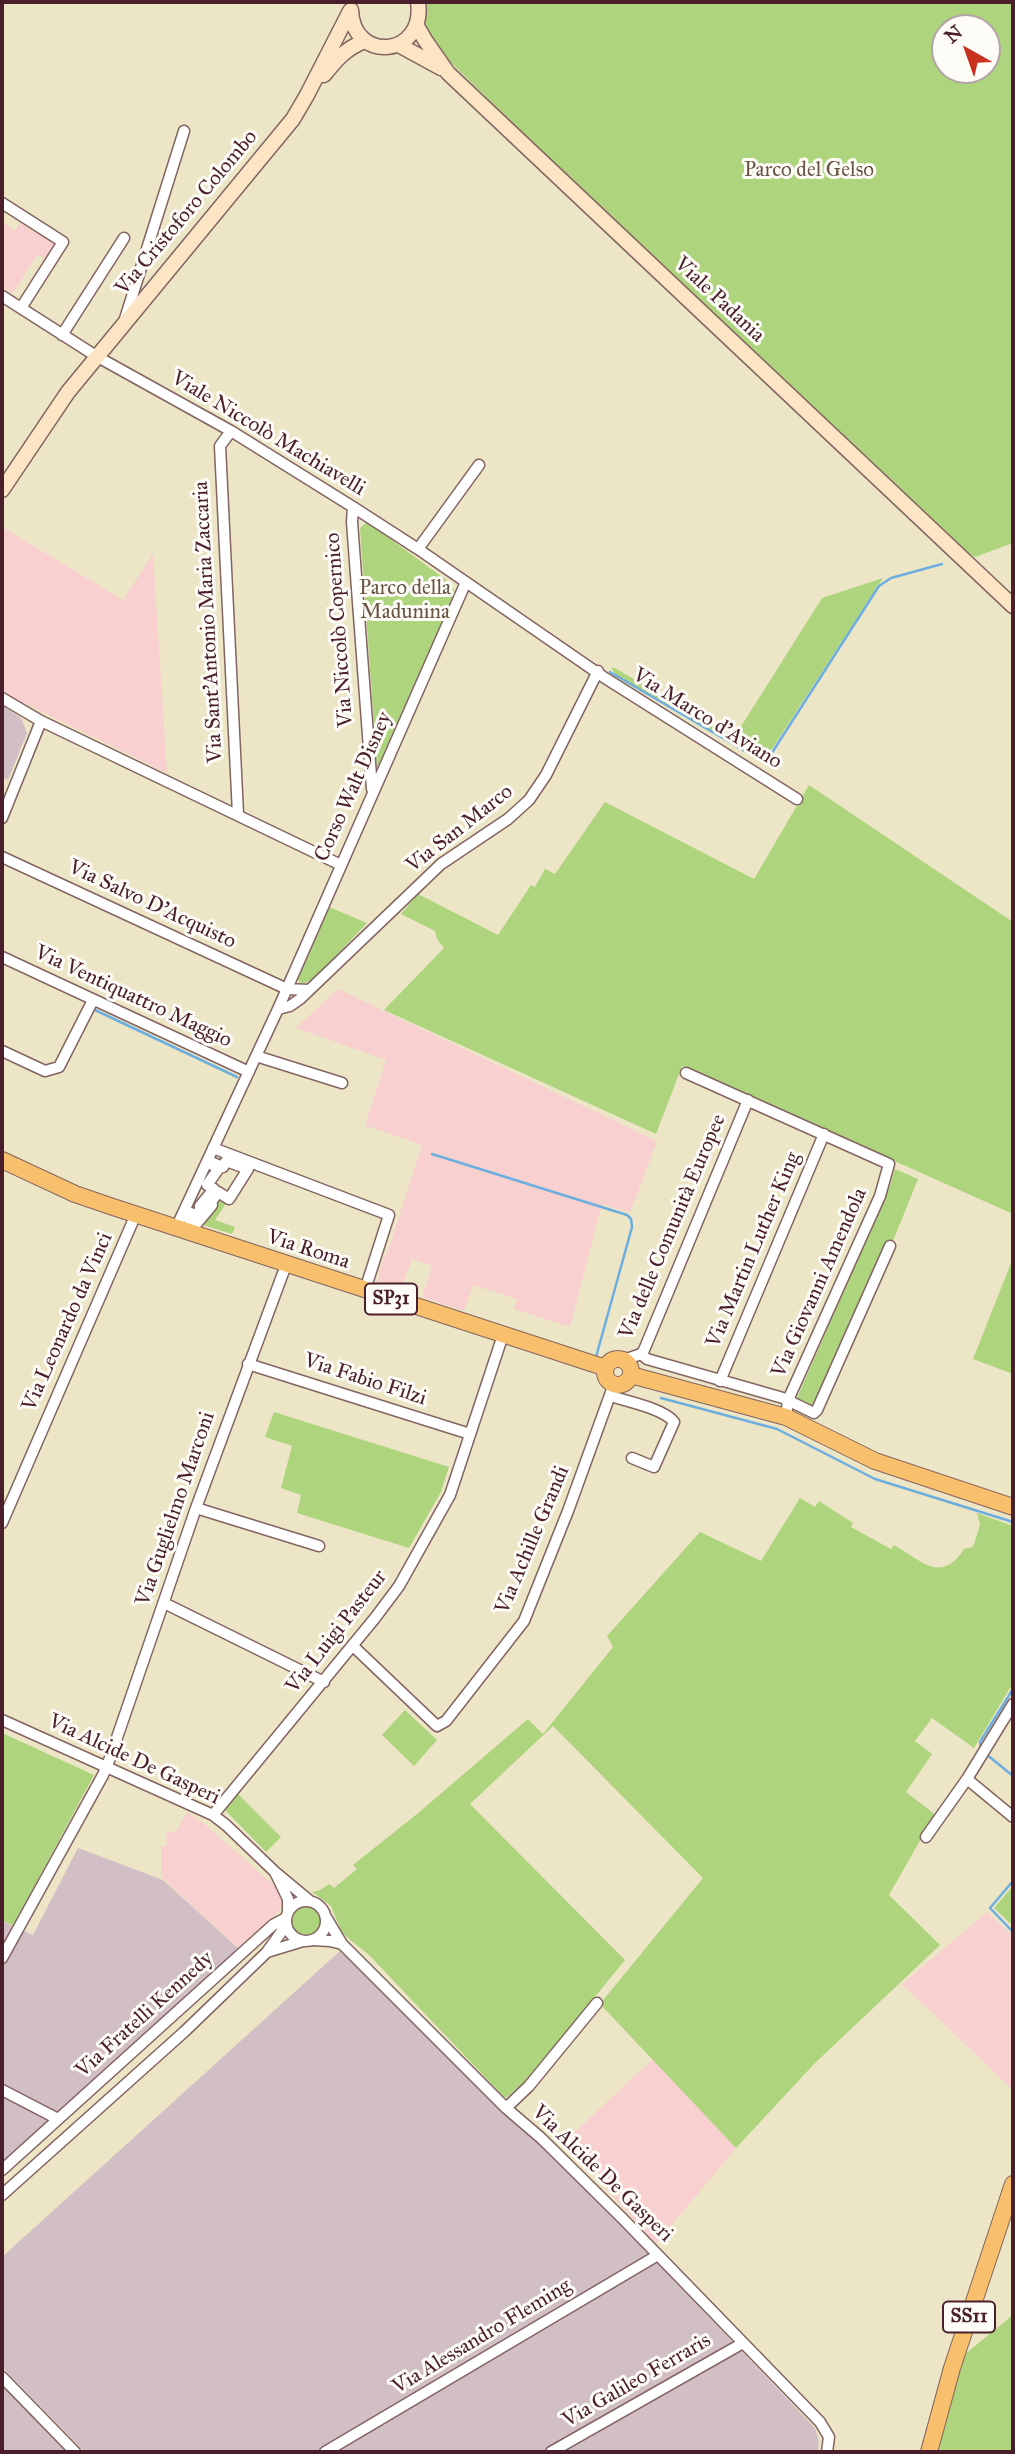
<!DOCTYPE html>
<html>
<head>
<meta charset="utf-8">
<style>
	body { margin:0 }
	#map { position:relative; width:1015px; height:2454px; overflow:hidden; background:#ece5c6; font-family:"IM FELL Great Primer",serif }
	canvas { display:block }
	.frame { position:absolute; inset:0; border:4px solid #4a1f2b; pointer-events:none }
	.north { position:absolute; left:931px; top:14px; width:70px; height:70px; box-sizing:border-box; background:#fdfcf7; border:2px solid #b5a4a5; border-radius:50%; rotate:320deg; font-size:19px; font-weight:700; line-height:28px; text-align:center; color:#4a1f2b }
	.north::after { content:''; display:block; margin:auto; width:24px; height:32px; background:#c8321e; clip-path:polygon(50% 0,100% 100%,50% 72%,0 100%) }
</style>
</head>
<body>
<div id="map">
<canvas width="1015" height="2454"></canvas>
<div class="frame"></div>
<div class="north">N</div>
</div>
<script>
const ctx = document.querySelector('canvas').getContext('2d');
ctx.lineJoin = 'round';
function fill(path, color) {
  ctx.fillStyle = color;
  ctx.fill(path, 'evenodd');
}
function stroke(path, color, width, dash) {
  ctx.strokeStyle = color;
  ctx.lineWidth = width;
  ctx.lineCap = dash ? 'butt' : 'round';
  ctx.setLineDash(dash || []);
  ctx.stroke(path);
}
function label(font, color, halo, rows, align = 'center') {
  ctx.font = font + ' "IM FELL Great Primer",serif';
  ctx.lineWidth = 6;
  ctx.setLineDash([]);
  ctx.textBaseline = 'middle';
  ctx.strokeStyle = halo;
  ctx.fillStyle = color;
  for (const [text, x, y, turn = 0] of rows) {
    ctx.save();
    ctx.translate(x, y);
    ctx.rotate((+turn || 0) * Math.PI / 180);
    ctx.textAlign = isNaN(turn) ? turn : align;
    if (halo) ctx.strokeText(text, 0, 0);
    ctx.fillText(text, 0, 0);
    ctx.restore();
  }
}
fill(new Path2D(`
	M2,222L15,230L20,223L36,233L38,230L53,240L56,245L46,260L38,254L12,294L2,287Z
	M2,527L123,600L153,554L167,773L2,692Z
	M338,989L657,1141L630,1213L602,1204L570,1327L514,1309L517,1299L473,1285L464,1311L422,1297L432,1266L412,1259L400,1292L377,1284L381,1264L388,1251L422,1145L365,1125L386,1060L296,1028Z
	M187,1812L202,1822L277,1888L283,1900L280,1910L241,1950L161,1877V1847L167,1846L166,1833L176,1831Z
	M987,1912L1013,1936V2090L902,1984Z
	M653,2059L736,2148L655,2245L565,2141Z`), '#f7d0cf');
fill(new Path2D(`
	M2,705L21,718L27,733L8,780L2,777Z
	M78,1848L163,1880L240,1950L2,2166V1921L33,1935Z
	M340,1951L502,2111L545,2147L574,2176L815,2428L819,2441L818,2452H85L2,2367V2257Z
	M2,2386L68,2452H2Z`), '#d2bec5');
fill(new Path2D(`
	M426,2H1013V543L975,557L964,550L632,239L439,51L426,24ZM945,28H987V70H945Z
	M367,522L449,582L455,592L377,768L360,528Z
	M883,578L768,755L735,736L822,598Z
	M611,668H615L767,758L764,760L754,756L616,675Z
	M809,785L1013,922V1214L682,1066L656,1134L384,1010L444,948L437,939L435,931L401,914L418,894L498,935L531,885L535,887L545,869L555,874L605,802L754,879Z
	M329,907L367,923L315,978L305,983H300L298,979Z
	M895,1169L918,1179L893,1241L888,1240L814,1406L797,1398L889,1188Z
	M218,1192L229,1199L215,1220L235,1227L232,1234L197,1223Z
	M1013,1258V1374L973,1359Z
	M274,1412L449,1467L441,1492L409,1548L297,1513L301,1495L281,1488L292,1446L265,1437Z
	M800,1498L815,1507L819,1501L853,1523L851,1527L891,1549L894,1545C921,1560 941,1585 964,1549L973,1547L980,1525L977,1513L1013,1526V1683L974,1748L932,1718L915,1741L932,1754L906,1792L937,1816L922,1837L889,1895L940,1945L814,2064L736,2148L600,2004L703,1878L553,1726L470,1804L625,1960L526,2081L507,2097H504L370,1956L342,1933L331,1906L312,1892L320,1890L329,1884L334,1888L357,1869L353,1865L417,1814L528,1719L543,1734L613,1647L607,1636L700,1532L761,1561Z
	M405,1710L437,1740L414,1766L382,1735Z
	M2,1733L94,1775L13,1926L2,1920Z
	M237,1793L281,1837L266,1852L226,1811V1807Z
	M1013,1886V1926L994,1908Z
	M291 1920a15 15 0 1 1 30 0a15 15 0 1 1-30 0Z
	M1013,2315V2452H937L964,2355Z`), '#afd47e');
stroke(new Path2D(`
	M610,672L755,757L766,762L879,586L891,578L942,564
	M95,1010L237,1077
	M432,1154L627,1215L631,1219L632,1227L596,1357
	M661,1398L777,1429L875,1479L1013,1522
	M981,1749L980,1742L1013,1689
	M986,1754L1013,1776
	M1013,1881L990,1908L1013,1932`), '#6caee0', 2.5);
const street = new Path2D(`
	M2,203L63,242L21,308
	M2,296L96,356L231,431L353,507L418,549L605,678L797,799
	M124,322L184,131
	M62,335L124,238
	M231,431L220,446L238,814
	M353,507L352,522L372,789
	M418,549L479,465
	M2,698L41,721L341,865
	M2,818L41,721
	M2,857L287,989L309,990
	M2,957L249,1072
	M278,1009L290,1006L300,999L441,864L508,819L529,800L546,775L598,671
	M2,1051L45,1071L59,1067L93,1000
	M256,1056L342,1083
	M686,1073L889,1164L880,1196L788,1400L786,1417
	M213,1148L389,1215L365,1290
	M226,1161L248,1169L229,1199L218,1192L210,1204L212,1205L197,1223L190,1221L188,1216L189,1212L194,1215L197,1214L202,1207L200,1206L214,1189L207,1185L219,1168L210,1164L211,1162L223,1167Z
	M176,1228L278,1009L466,582
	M641,1354L647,1359L783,1398L814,1413L817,1410L890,1246
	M624,1360L641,1354L644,1350L748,1100
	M248,1364L470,1434
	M720,1381L824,1134
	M610,1396C627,1401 664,1409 674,1422L654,1467L632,1458
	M196,1508L319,1546
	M2,1523L136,1214
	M164,1603L324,1682
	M353,1646L437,1726L446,1721L524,1621L568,1511L614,1384
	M2,1720L213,1815L226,1825L275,1872
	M967,1779L1013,1817
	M213,1815L375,1618L399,1586L450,1495L503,1335
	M926,1837L967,1779L1013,1704
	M286 1921a20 20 0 1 1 40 0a20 20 0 1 1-40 0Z
	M288,1911V1899L275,1872L310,1901
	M285,1921L282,1931L267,1952L303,1941
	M313,1940L330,1941L342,1944L326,1917
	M342,1944L506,2108L541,2138L623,2219L820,2422L829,2437L827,2452
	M2,1958L103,1775L110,1758L196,1508L286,1265
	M2,2090L58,2119
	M506,2108L529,2086L597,2003
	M2,2170L273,1925L286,1918
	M2,2195L184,2032L267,1952
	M2,2377L75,2452
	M325,2452L658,2255
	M551,2452L743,2343`);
const secondary = new Path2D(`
	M351,10C353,64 426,57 418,2
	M417,26L425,40L448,73L1013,606
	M399,45L441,68
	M324,75C336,60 346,48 365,41
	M2,490L68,392L293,119L307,95L350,11`);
const primary = new Path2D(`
	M2,1160L75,1194L113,1207L606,1368
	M605 1372a13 13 0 1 1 26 0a13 13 0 1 1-26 0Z
	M631,1375L786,1417L875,1461L1013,1507
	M929,2452L952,2368L1013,2184`);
stroke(street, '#836461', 13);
stroke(secondary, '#836461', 17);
stroke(primary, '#836461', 18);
stroke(street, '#fff', 10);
stroke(secondary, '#fce5c4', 14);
stroke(primary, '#f8bf6c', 16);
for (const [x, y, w] of [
	[391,1299,52],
	[969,2317,52]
]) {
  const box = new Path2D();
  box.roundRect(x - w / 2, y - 15.5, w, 31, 5);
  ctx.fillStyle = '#fdfcf7';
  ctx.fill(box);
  stroke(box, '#4a1f2b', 2);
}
label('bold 19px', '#4a1f2b', null, [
	["SP31",391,1299],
	["SS11",969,2317]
]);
label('21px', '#685544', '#fdfcf7', [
	["Parco del Gelso",809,171],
	["Parco della",405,589],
	["Madunina",405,613]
]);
label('21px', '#4a1f2b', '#fdfcf7', [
	["Via Cristoforo Colombo",187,213,-50],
	["Viale Padania",719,300,43],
	["Viale Niccolò Machiavelli",268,434,31],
	["Via Sant'Antonio Maria Zaccaria",209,622,-93],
	["Via Niccolò Copernico",340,630,-94],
	["Via Marco d'Aviano",707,719,32],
	["Corso Walt Disney",354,787,-66],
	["Via San Marco",460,829,-38],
	["Via Salvo D'Acquisto",152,905,25],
	["Via Ventiquattro Maggio",133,997,25],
	["Via delle Comunità Europee",673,1227,-67],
	["Via Roma",308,1250,18],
	["Via Martin Luther King",754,1250,-67],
	["Via Giovanni Amendola",820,1283,-66],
	["Via Leonardo da Vinci",68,1322,-66],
	["Via Fabio Filzi",365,1380,18],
	["Via Guglielmo Marconi",176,1509,-71],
	["Via Achille Grandi",533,1540,-67],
	["Via Luigi Pasteur",337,1632,-52],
	["Via Alcide De Gasperi",134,1760,25],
	["Via Fratelli Kennedy",145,2015,-42],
	["Via Alcide De Gasperi",602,2174,44],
	["Via Alessandro Fleming",482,2337,-31],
	["Via Galileo Ferraris",637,2381,-30]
]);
</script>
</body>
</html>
